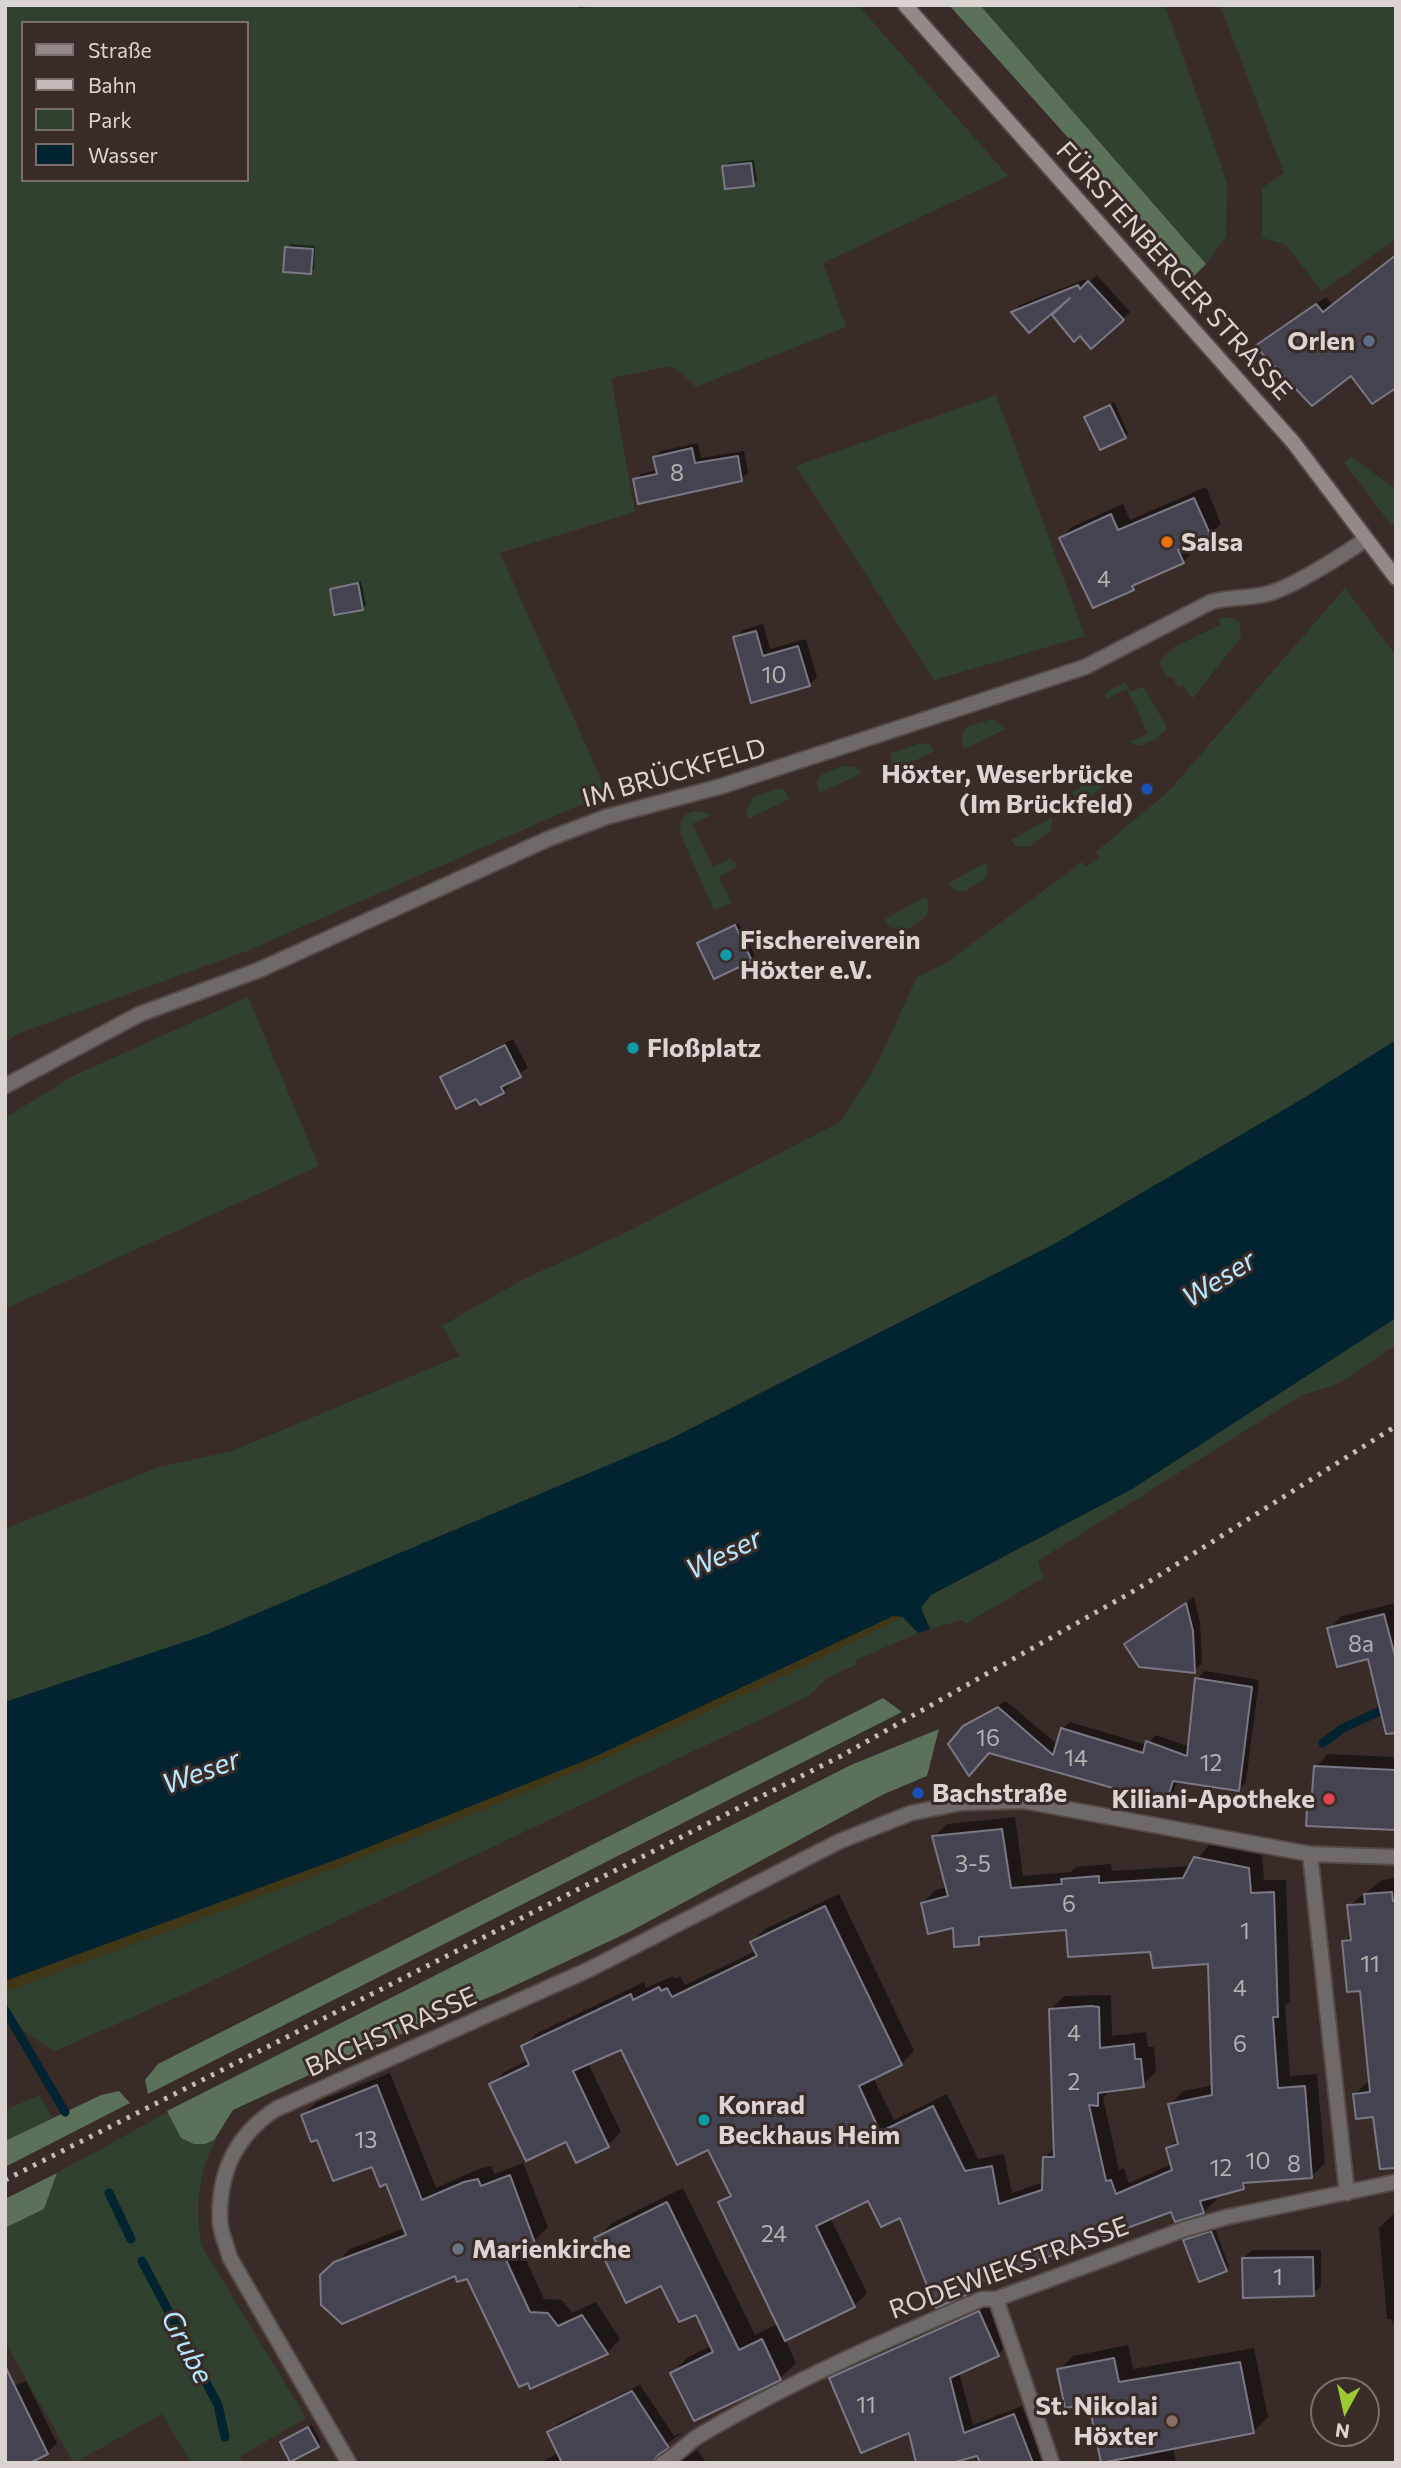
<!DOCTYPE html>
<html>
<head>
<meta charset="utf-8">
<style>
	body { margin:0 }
	#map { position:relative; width:1401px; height:2468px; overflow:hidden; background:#392c28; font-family:Commissioner,sans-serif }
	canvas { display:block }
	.frame { position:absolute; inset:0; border:7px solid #dcd4d1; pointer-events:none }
	.legend { position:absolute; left:21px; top:21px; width:228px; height:161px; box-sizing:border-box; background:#392c28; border:2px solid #7a6f6c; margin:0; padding:9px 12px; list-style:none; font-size:21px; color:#dcd4d1 }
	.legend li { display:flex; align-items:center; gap:14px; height:35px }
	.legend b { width:35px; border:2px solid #7a6f6c }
	.north { position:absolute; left:1310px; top:2377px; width:70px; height:70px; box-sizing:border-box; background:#392c28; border:2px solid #7a6f6c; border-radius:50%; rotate:188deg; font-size:19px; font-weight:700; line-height:28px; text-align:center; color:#dcd4d1 }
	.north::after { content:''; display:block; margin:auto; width:24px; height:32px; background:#9cca31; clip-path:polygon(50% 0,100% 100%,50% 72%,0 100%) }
</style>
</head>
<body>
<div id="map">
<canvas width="1401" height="2468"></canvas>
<div class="frame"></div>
<ul class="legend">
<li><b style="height:9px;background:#948989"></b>Straße</li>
<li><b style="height:9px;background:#c4bbb8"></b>Bahn</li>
<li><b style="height:19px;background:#314130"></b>Park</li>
<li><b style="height:19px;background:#022431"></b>Wasser</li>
</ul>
<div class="north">N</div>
</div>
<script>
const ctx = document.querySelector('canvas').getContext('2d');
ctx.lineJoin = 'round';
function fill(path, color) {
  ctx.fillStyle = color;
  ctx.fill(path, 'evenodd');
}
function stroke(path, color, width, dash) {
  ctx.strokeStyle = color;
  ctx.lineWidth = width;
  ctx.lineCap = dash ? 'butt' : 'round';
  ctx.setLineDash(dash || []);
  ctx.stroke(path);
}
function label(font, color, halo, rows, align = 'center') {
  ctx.font = font + ' Commissioner,sans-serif';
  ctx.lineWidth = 6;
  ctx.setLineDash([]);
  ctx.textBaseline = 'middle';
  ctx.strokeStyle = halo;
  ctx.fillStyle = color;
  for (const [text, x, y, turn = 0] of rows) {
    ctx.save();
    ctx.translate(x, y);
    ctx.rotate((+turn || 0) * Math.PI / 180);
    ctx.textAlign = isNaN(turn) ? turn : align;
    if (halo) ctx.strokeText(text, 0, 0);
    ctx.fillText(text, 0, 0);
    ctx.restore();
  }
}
fill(new Path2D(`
	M5,5H858L1008,176L823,263L846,327L696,387L672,366L611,378L635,512L500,553L607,793L247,951L17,1034L5,1043ZM23,23H247V180H23Z
	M980,5H1165L1227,182L1226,237L1206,264Z
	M1220,5H1396V239L1322,291L1285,244L1262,238V188L1284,173Z
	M996,395L1085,636L934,680L796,466Z
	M1351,457L1396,489V522L1392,526L1344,462Z
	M1345,588L1396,656V1040L1304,1098L1056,1243L670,1439L208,1634L5,1702V1529L159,1467L232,1451L460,1356L442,1326L524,1279L625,1233L840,1122L876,1066L917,977L947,962L1082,862L1086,867L1099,857L1096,852L1169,791Z
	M1227,617L1239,621L1241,637L1192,699L1183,685L1178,688L1173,678L1166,676L1159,661L1174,647L1220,625L1219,618Z
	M1125,682L1131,692L1142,687L1146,690L1167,728L1157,739L1139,746L1130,742L1148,733L1127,689L1106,699L1105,693Z
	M993,719L1005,729L964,749L961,737L966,727Z
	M921,743L929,744L935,751L891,772V753Z
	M844,766L854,767L862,773L819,793L817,782L822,774Z
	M1110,769V781L1086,800L1075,797L1072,792Z
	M779,788L785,790L789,799L748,819L747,809L753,797Z
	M699,811L712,815L692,824L713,867L729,859L736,863L735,868L719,877L732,903L714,910L681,836C679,821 682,812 699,811Z
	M1052,817L1051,830L1029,847L1015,846L1011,840Z
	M987,862V877L964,892L954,890L949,883Z
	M925,897L929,905L926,917L906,930L889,927L885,919Z
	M248,997L319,1166L5,1309V1118L71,1077Z
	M1396,1318V1345L1338,1384L1302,1395L1038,1561L1043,1578L967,1623L961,1620L930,1629L921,1608L931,1595L1132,1489Z
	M903,1617L918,1633L856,1660V1665L827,1678L809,1696L182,1995L55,2051C30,2036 5,2024 5,1992C180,1926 356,1863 529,1791C656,1738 780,1678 903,1617Z
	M219,2084L233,2110C202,2157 193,2190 201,2245L306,2418L240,2456L242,2463H191L162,2414L74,2463L5,2342V2228L44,2209L57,2173Z
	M40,2095L52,2118L5,2141V2110Z`), '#314130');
fill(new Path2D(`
	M949,5H980L1206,264L1193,277Z
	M883,1698L902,1712L148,2094L145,2080L158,2064Z
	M939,1729L927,1776L884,1794L629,1932L499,1993L361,2051L233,2110L214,2140L205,2144H194L181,2138L167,2111L851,1765Z
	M119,2091L130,2103L5,2167V2141L101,2095Z
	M57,2173L44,2209L5,2228V2199Z`), '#5b7159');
fill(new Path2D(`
	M893,1616L903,1617C780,1678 656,1738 529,1791C356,1863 180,1926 5,1992V1981L346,1856L596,1756Z`), '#3f3717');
fill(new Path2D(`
	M1396,1040V1318L1132,1489L931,1595L921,1608L930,1629L918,1633L903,1617L893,1616L596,1756L346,1856L5,1981V1702L208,1634L670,1439L1056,1243L1304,1098Z`), '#022431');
fill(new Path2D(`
	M579,5H606L579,8Z
	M754,160L757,181L753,184L724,167L728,163Z
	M290,244L315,246L314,269L310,272L287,248Z
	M1097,275L1130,312L1123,319L1066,299L1013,312L1020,305L1086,279L1088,283Z
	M1326,297L1333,305L1352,374L1257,346Z
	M1114,402L1128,433L1125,436L1086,418Z
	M698,443L701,458L744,451L748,473L741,479L635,480L641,474L658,470L655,457L661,451Z
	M1206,487L1221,524L1210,535L1191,543L1194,551L1183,562L1094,606L1061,539L1072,527L1123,504L1130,520Z
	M361,581L366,605L362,609L332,589Z
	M763,624L770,649L806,639L817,677L809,685L752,701L735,638L743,630Z
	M739,923L755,956L751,960L699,943Z
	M513,1039L528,1068L509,1081L510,1084L503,1092L477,1097L442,1078L450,1070Z
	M1194,1597L1200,1622L1202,1663L1194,1671L1126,1644Z
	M1396,1603V1685L1370,1657L1329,1629L1342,1616Z
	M1205,1671L1259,1680L1246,1782L1239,1789L1178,1780L1173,1793L1165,1801L964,1728L973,1719L1006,1701L1058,1745L1062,1729L1070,1722L1147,1745L1156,1735L1190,1747L1197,1679ZM1065,1728L1152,1754L1151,1757L1065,1731Z
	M1328,1754L1396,1757V1828L1309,1794L1314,1789L1315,1767Z
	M1015,1817L1023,1876L1071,1872L1076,1867L1111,1864L1112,1871L1192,1866L1209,1845L1262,1855L1264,1880H1286L1290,2002L1285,2006L1290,2076L1317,2074L1325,2163L1312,2176L1250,2181L1243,2187L1215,2195L1217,2199L1204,2212L1172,2209L983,2279L970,2292L937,2306L901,2215L869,2199L830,2217L867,2293L854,2306L785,2339L796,2363L780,2378L695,2418L672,2373L688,2357L712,2346L697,2313L662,2284L597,2238L612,2223L683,2188L755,2335L778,2324L720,2203L731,2192L709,2148L621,2047L588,2063L621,2132L608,2145L567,2140L492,2085L504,2072L529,2060L523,2047L536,2034L644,1982L646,1988L673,1976L674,1979L680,1976L685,1985L756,1951L752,1942L765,1929L839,1894L914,2051L901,2064L873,2077L894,2120L947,2094L978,2159L1004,2154L1012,2193L1044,2182L1045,2158L1055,2147L1051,2009L1064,1996L1111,1995L1112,2036L1146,2032L1148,2047H1154L1156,2072L1143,2085L1110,2091L1103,2098L1119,2170L1124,2168L1129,2183L1172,2164L1168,2148L1179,2138L1170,2104L1183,2091L1214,2085L1209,1962L1068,1928L987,1935L979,1943L922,1903L936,1890L947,1887L934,1837L947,1824Z
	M1396,1878V2143L1355,2094L1371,2079L1362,1989L1344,1942L1352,1934L1349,1906L1382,1880Z
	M390,2073L436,2188L479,2169L492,2166L494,2174L523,2163L548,2227L534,2241L520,2247L544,2299L562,2300L572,2313L596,2302L620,2339L607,2353L531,2387L468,2277L322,2276L350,2249L405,2228L387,2182L373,2164L318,2138L303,2115L317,2102Z
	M1396,2212V2329L1391,2319H1387L1379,2228Z
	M1215,2229L1229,2266L1226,2270L1185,2241Z
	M1252,2250H1321V2286L1313,2294L1244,2258Z
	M988,2304L1006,2346L998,2355L959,2372L973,2425L1022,2406L1044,2463H977L974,2455L910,2430L831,2379L839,2370Z
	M1128,2345L1133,2369L1254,2348L1268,2417L1254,2431L1173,2447L1176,2463H1103L1090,2402L1059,2370L1073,2356Z
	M26,2381L57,2443L47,2453L5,2390Z
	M640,2385L674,2436L683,2432L646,2459L603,2406L611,2399Z
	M585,2410L611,2463H539L559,2453L550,2432L559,2423Z
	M312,2425L321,2442L318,2446L282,2442Z
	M697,2450L707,2463H678Z`), '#0007');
stroke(new Path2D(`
	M1323,1743L1343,1728L1391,1706
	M5,2010L65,2112
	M109,2193L131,2239
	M142,2261L218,2405L225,2437`), '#022431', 9);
const building = new Path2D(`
	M751,163L754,186L725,189L722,166Z
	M285,247L313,249L311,274L283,272Z
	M1396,255V388L1372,404L1351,376L1312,406L1255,346L1316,304L1323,312Z
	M1088,281L1124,320L1091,349L1080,336L1074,342L1052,315L1070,298L1029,333L1011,312L1078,285L1080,289Z
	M1110,405L1126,438L1100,450L1084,417Z
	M692,448L695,463L738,456L742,481L638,504L633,479L657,474L653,457Z
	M1194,498L1211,536L1178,550L1184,563L1132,586L1134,590L1093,608L1059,538L1111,514L1118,530Z
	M358,583L363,610L334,615L330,589Z
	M756,631L763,656L798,646L810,686L751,703L733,637Z
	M735,925L752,961L714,979L697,943Z
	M505,1045L521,1077L501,1087L504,1093L480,1105L476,1099L456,1109L440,1077Z
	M1186,1603L1193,1631L1195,1673L1139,1667L1124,1644Z
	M1384,1614L1396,1660V1733L1386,1734L1368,1659L1337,1667L1327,1628Z
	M1195,1678L1252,1687L1239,1791L1173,1781L1166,1803L989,1753L969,1776L948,1744L963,1726L998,1707L1053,1755L1061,1728L1143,1753L1146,1741L1187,1756Z
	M1314,1766L1396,1770V1830L1306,1826L1308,1793L1312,1794Z
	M1002,1829L1011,1888L1062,1884L1061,1879L1099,1876V1883L1183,1878L1194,1857L1249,1868L1251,1893L1274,1892L1278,2017H1273L1278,2088L1305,2086L1312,2178L1243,2183L1244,2189L1200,2201L1204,2213L1175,2222L1171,2212L968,2286L971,2293L936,2308L900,2218L881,2227L868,2201L816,2226L855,2307L785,2341L718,2202L731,2196L708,2150L677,2165L621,2050L573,2071L609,2147L576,2163L566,2142L526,2161L489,2084L529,2065L521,2046L631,1994L633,2000L659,1987L661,1991L667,1988L672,1997L757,1956L750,1942L825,1906L902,2065L859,2086L880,2132L933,2106L965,2171L992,2166L999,2204L1042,2190L1043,2157H1054L1049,2009L1091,2006L1099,2007L1100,2048L1134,2044L1135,2059H1141L1144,2087L1098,2093V2106L1089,2105L1106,2181L1111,2180L1116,2194L1172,2170L1166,2148L1178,2144L1168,2104L1212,2095L1208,1964L1153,1968L1150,1952L1068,1957L1066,1930L979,1937V1945L954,1947L953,1928L928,1934L921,1903L948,1896L932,1836Z
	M1392,1892L1393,1901L1396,1900V2168L1380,2169L1373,2117L1356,2119L1353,2094L1370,2092L1360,1991L1347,1992L1342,1941L1351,1940L1347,1905L1365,1904L1364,1894Z
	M377,2085L422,2200L464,2182L478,2179L481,2186L510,2175L535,2243L507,2254L506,2260L530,2312L548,2313L558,2326L582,2315L608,2354L530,2389L528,2383L519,2387L467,2279L457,2282L455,2276L342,2324L321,2305L320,2275L334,2262L406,2235L386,2184L380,2187L372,2167L333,2181L317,2140L311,2142L301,2115Z
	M667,2202L739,2350L762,2339L781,2380L694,2421L670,2373L713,2352L696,2315L679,2322L661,2286L626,2303L594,2238Z
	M1211,2231L1227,2271L1199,2282L1183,2240Z
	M1313,2257L1314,2296L1243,2298L1242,2258Z
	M979,2311L999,2356L950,2378L964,2433L1014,2414L1033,2463H980L977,2456L951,2463H916L909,2433L861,2453L829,2378Z
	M1114,2358L1119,2382L1240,2362L1254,2433L1101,2463L1089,2404L1065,2408L1057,2369Z
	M5,2366L48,2454L30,2463H5Z
	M632,2391L669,2448L658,2455L653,2463H562L547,2432Z
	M308,2427L319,2447L290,2462L280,2442Z`);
fill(building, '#45434f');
stroke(building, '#7a7885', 2);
const minor = new Path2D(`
	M5,1086L140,1014L259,970L548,839L606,817L722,786L1085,667L1211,602C1231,596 1252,599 1270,593C1294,586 1345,554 1366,539
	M1310,1854L1347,2193
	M996,2299L1052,2463
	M349,2463L230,2258C227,2246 220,2232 220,2221C218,2172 236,2135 276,2109L588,1970L840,1841L911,1813L961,1803L1024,1801L1310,1854L1396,1857
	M663,2463C676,2456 685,2445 697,2437C787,2383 886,2340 982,2299H996L1185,2229L1227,2217L1396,2182`);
const secondary = new Path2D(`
	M905,5L1293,442L1396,578`);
stroke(minor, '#564a46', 18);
stroke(secondary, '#564a46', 18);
stroke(minor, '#706969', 14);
stroke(secondary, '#948989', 14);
stroke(new Path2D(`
	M5,2180L841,1756L1139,1588L1396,1426`), '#c4bbb8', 5, [3.5, 7]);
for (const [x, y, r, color] of [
	[1369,341,7,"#5c6f8a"],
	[1167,542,7,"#e8710a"],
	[1147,789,7,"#1a4fb4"],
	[726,955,7,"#0f9aa8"],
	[633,1048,7,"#0f9aa8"],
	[918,1793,7,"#1a4fb4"],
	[1329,1799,7,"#e0444e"],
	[704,2120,7,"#0f9aa8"],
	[458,2249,7,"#6b7280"],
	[1172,2421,7,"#8d6e63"]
]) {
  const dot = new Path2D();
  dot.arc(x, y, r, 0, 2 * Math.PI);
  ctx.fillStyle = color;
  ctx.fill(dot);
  stroke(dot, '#392c28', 2.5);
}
label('23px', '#b6b0b0', null, [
	["8",677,473],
	["4",1104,579],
	["10",774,675],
	["8a",1361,1644],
	["16",988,1738],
	["14",1076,1758],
	["12",1211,1763],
	["3-5",973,1864],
	["6",1069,1904],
	["1",1245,1931],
	["11",1370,1964],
	["4",1240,1988],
	["4",1074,2033],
	["6",1240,2044],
	["2",1074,2082],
	["13",366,2140],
	["10",1258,2161],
	["8",1294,2164],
	["12",1221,2168],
	["24",774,2234],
	["1",1278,2277],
	["11",866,2405]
]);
label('26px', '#dcd4d1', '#392c28', [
	["FÜRSTENBERGER STRASSE",1174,271,48],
	["IM BRÜCKFELD",674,773,-16],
	["BACHSTRASSE",391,2032,-24],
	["RODEWIEKSTRASSE",1009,2268,-20]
]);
label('bold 26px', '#dcd4d1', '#392c28', [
	["Orlen",1355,341,"right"],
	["Salsa",1181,542],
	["Höxter, Weserbrücke",1133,774,"right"],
	["(Im Brückfeld)",1133,804,"right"],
	["Fischereiverein",740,940],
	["Höxter e.V.",740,970],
	["Floßplatz",647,1048],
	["Bachstraße",932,1793],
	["Kiliani-Apotheke",1315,1799,"right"],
	["Konrad",718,2105],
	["Beckhaus Heim",718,2135],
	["Marienkirche",472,2249],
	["St. Nikolai",1158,2406,"right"],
	["Höxter",1158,2436,"right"]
], 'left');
label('italic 28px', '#b5e7fe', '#392c28', [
	["Weser",1219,1279,-32],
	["Weser",724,1554,-26],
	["Weser",201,1772,-20],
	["Grube",187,2347,62]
]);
</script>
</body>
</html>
